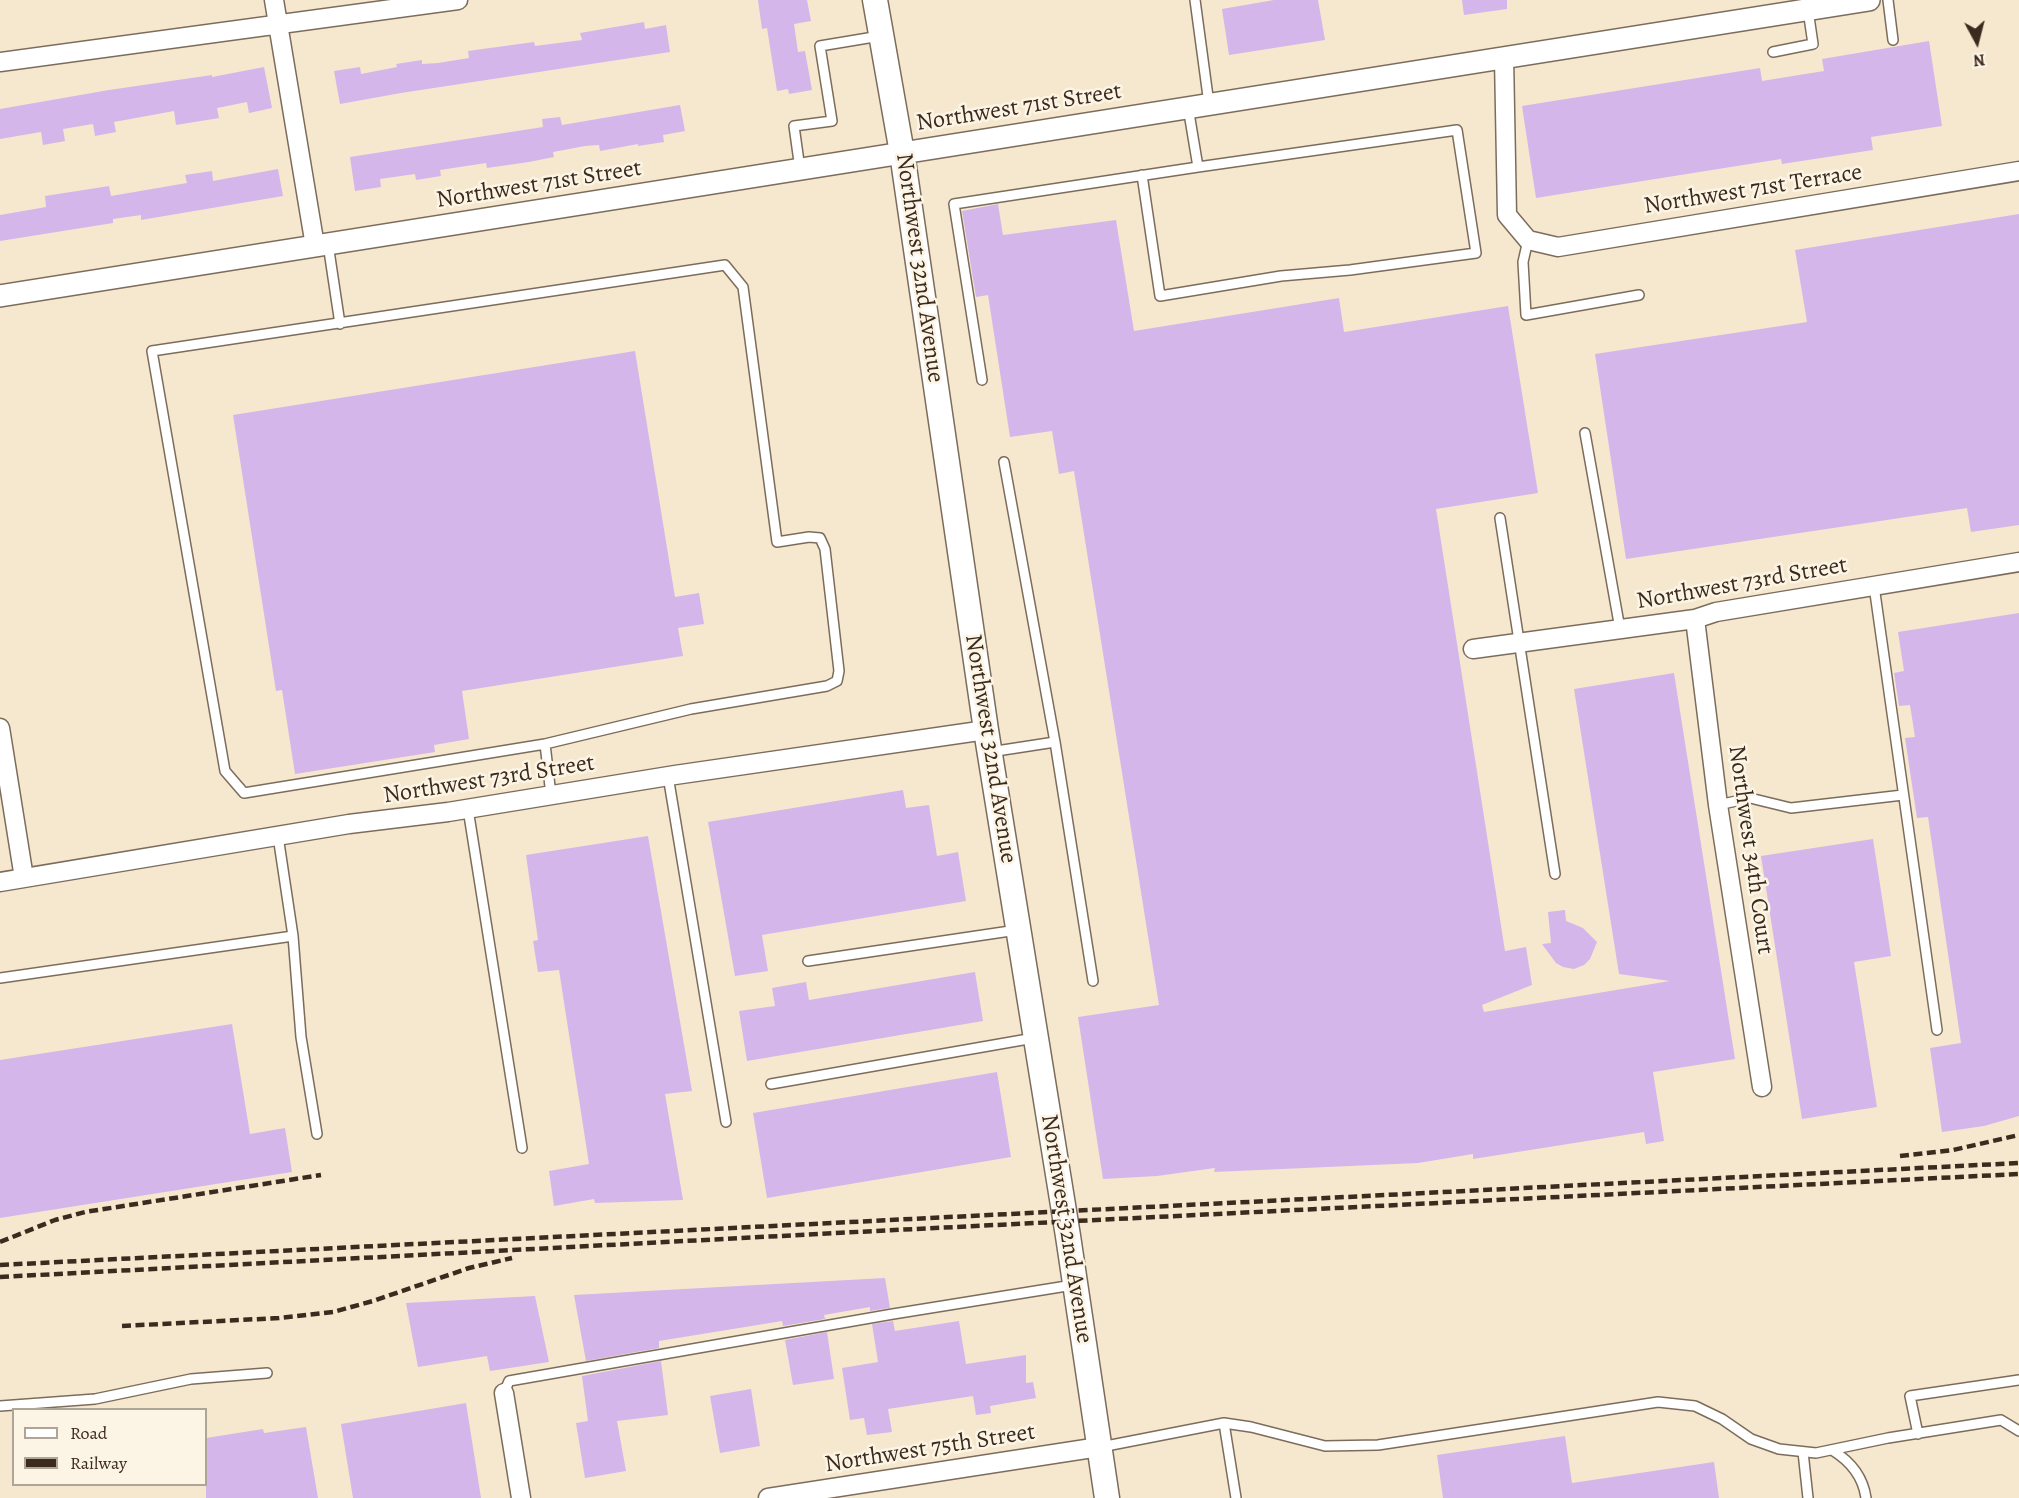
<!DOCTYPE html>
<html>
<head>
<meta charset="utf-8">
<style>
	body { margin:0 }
	#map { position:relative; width:2019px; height:1498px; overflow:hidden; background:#f6e8cf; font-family:Alegreya,serif }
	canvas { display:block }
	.legend { position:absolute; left:12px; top:1408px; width:195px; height:78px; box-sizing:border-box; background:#fcf5e5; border:2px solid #afa495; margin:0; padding:8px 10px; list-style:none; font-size:18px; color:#3b2a1e }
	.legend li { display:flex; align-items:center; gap:12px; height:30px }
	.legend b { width:30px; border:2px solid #afa495 }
	.north { position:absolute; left:1947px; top:12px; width:60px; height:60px; -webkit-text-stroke:4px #fcf5e5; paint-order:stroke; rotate:173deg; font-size:16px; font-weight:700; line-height:24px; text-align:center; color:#3b2a1e }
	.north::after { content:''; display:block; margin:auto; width:21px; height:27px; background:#3b2a1e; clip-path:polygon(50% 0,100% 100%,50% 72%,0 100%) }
</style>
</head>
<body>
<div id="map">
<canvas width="2019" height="1498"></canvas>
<ul class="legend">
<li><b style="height:8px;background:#fff"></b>Road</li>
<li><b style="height:8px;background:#3b2a1e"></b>Railway</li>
</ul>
<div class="north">N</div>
</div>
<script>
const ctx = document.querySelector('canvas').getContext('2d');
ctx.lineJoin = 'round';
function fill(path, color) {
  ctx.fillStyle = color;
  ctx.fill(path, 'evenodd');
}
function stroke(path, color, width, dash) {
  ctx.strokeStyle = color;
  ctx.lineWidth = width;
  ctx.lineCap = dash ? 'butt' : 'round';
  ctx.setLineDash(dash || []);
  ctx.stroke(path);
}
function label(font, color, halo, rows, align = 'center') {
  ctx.font = font + ' Alegreya,serif';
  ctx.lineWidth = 5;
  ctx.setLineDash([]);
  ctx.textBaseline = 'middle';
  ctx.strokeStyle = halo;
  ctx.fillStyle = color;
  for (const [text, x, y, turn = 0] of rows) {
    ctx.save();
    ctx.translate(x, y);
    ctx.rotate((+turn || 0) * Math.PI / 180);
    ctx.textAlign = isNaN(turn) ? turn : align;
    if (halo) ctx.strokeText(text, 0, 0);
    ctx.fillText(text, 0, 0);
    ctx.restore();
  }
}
fill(new Path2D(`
	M758,0H807L811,21L794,24L798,52L805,51L812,90L789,94L788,89L777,91L767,28L762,29Z
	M1274,0H1318L1325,40L1229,55L1222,9Z
	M1462,0H1507V9L1464,15Z
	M644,22L645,29L666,25L670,52L401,93L340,104L334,71L360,67L361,74L397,67L396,64L422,60V64L438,63L469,58L468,51L534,42L535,46L582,40L580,33Z
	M1929,41L1942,126L1871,137L1873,150L1782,164L1781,159L1536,198L1522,106L1760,68L1762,81L1824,71L1822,59Z
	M264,67L272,108L249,113L247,102L217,108L219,118L176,125L174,111L114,122L116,132L95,136L93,124L63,129L65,141L43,145L41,132L0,139V109L109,90L212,75V77Z
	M680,105L685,131L663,135L664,142L638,146V144L600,151L599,145L585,146L553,152L554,157L529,162L487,168L486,163L440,170L441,176L416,180L415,174L380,179L381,187L355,191L350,157L543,127L542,119L560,117L562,125Z
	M278,169L283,196L141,220V215L113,219V223L0,241V215L46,207L45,196L109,186L111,196L187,183L185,175L212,171L213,181Z
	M998,204L1003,235L1116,220L1134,331L1339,298L1344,332L1508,306L1538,493L1436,509L1505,951L1526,947L1532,985L1482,1005L1484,1012L1670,981L1619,974L1574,689L1674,673L1735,1059L1653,1072L1664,1141L1646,1144L1644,1132L1473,1159V1154L1418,1163L1214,1172L1215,1168L1157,1176L1103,1179L1078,1017L1159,1005L1074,471L1059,474L1052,431L1010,437L988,295L976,297L962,211Z
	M2019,214V525L1971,532L1967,508L1626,559L1595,354L1807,322L1795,250Z
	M635,351L675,597L699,593L704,624L678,628L683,656L462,691L469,739L434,745L435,752L295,774L282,690L276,691L233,415Z
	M2019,613V1116L1984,1126L1942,1132L1930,1048L1961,1043L1928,817L1917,818L1905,738L1915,737L1910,705L1899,706L1894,673L1904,671L1898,632Z
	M903,790L906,808L929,805L937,856L958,852L966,901L762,935L768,971L735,976L708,822Z
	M648,836L692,1091L665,1094L683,1200L595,1203L594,1199L554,1206L549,1171L589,1164L559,970L538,972L533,941L538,940L526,855Z
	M1873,839L1891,956L1854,962L1877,1107L1802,1119L1761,856Z
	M1565,910L1566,921L1583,928L1597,942L1590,959L1584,965L1574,969L1563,967L1556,963L1542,944L1551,943L1548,912Z
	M975,972L983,1021L747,1061L739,1011L775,1006L772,988L806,982L809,1000Z
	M232,1024L250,1134L285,1128L292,1172L0,1218V1060Z
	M997,1072L1011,1157L767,1198L753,1113Z
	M885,1278L890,1308L870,1311V1307L824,1315L825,1319L783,1326L782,1321L659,1341V1348L586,1361L574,1295Z
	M535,1296L549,1362L490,1371L487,1356L418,1367L406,1303Z
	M893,1321L895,1331L959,1321L966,1364L1026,1355V1383L1033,1382L1036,1398L990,1406L991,1413L976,1415L973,1396L888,1409L892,1432L867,1435L864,1418L850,1420L842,1368L878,1362L872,1324Z
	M827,1332L834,1379L793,1385L785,1340Z
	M661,1361L668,1415L617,1421L626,1471L585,1478L576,1423L588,1421L582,1376Z
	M751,1389L760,1446L720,1453L710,1396Z
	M466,1403L481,1498H353L341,1424Z
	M306,1427L318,1498H206V1438L263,1429L264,1433Z
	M1565,1436L1572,1483L1714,1462L1719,1498H1443L1437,1455Z`), '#d4b6ea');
const service = new Path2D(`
	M1195,0L1209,104
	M1888,0L1893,40
	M1773,52L1813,44L1808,10
	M800,169L794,126L832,121L820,46L880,36
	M1142,175L1160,296L1281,276L1350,270L1476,253L1457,130L1198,167
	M1528,240L1523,262L1526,315L1639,295
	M328,244L340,324
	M982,380L954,204L1198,167L1188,107
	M1585,433L1620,629
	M1004,462L1055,742
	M1500,518L1555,874
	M1874,586L1937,1030
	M545,744L244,793L225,771L152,351L725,265L743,287L777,542L809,537L820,538L825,549L839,671L837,681L827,686L691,709L545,744L551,795
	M990,752L1055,742L1093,981
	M668,776L726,1122
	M1718,805L1750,798L1791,808L1903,795
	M468,809L522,1148
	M293,936L301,1037L317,1134
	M808,961L1017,930
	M0,978L293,936L278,836
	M771,1084L1034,1038
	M504,1393L509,1381L893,1314L1073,1285
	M0,1406L95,1399L191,1379L267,1373
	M1224,1423L1236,1498
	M1918,1434L1910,1396L2019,1380
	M1101,1447L1224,1423L1251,1427L1325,1446L1378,1445L1658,1402L1695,1406L1722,1419L1751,1439L1779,1449L1816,1453L1888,1438L2001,1420L2019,1431
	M1832,1450C1850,1461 1863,1476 1866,1498
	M1803,1452L1808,1498`);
const minor = new Path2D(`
	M274,0L315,246
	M1504,57L1507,215L1528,240L1558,247L2019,171
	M0,62L458,0
	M1695,619L1718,805L1762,1087
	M1473,649L1695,619L1716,612L2019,562
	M0,728L24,878
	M0,882L349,824L448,812L675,775L986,730
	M504,1393L521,1498
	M768,1498L1099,1447`);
const tertiary = new Path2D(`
	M0,296L1869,0`);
const secondary = new Path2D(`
	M875,0L902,153L986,730L1068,1236L1107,1498`);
stroke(service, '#7c6c5c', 12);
stroke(minor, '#7c6c5c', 21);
stroke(tertiary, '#7c6c5c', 24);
stroke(secondary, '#7c6c5c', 27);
stroke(service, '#fff', 9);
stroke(minor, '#fff', 18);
stroke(tertiary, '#fff', 21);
stroke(secondary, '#fff', 24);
stroke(new Path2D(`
	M1900,1156L1953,1150L2019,1135
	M0,1242L55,1220L85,1212L321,1175
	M0,1265L2019,1163
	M0,1277L875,1231L2019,1174
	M122,1326L279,1318L333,1312L373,1301L469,1268L512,1258`), '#3b2a1e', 4.5, [9, 4.5]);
label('24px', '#3b2a1e', '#fcf5e5', [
	["Northwest 71st Street",1019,108,-9],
	["Northwest 71st Street",539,185,-9],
	["Northwest 71st Terrace",1753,190,-9],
	["Northwest 32nd Avenue",919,268,82],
	["Northwest 73rd Street",1742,584,-10],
	["Northwest 32nd Avenue",990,749,81],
	["Northwest 73rd Street",489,780,-9],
	["Northwest 34th Court",1750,850,82],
	["Northwest 32nd Avenue",1066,1229,81],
	["Northwest 75th Street",930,1449,-9]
]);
</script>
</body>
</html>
